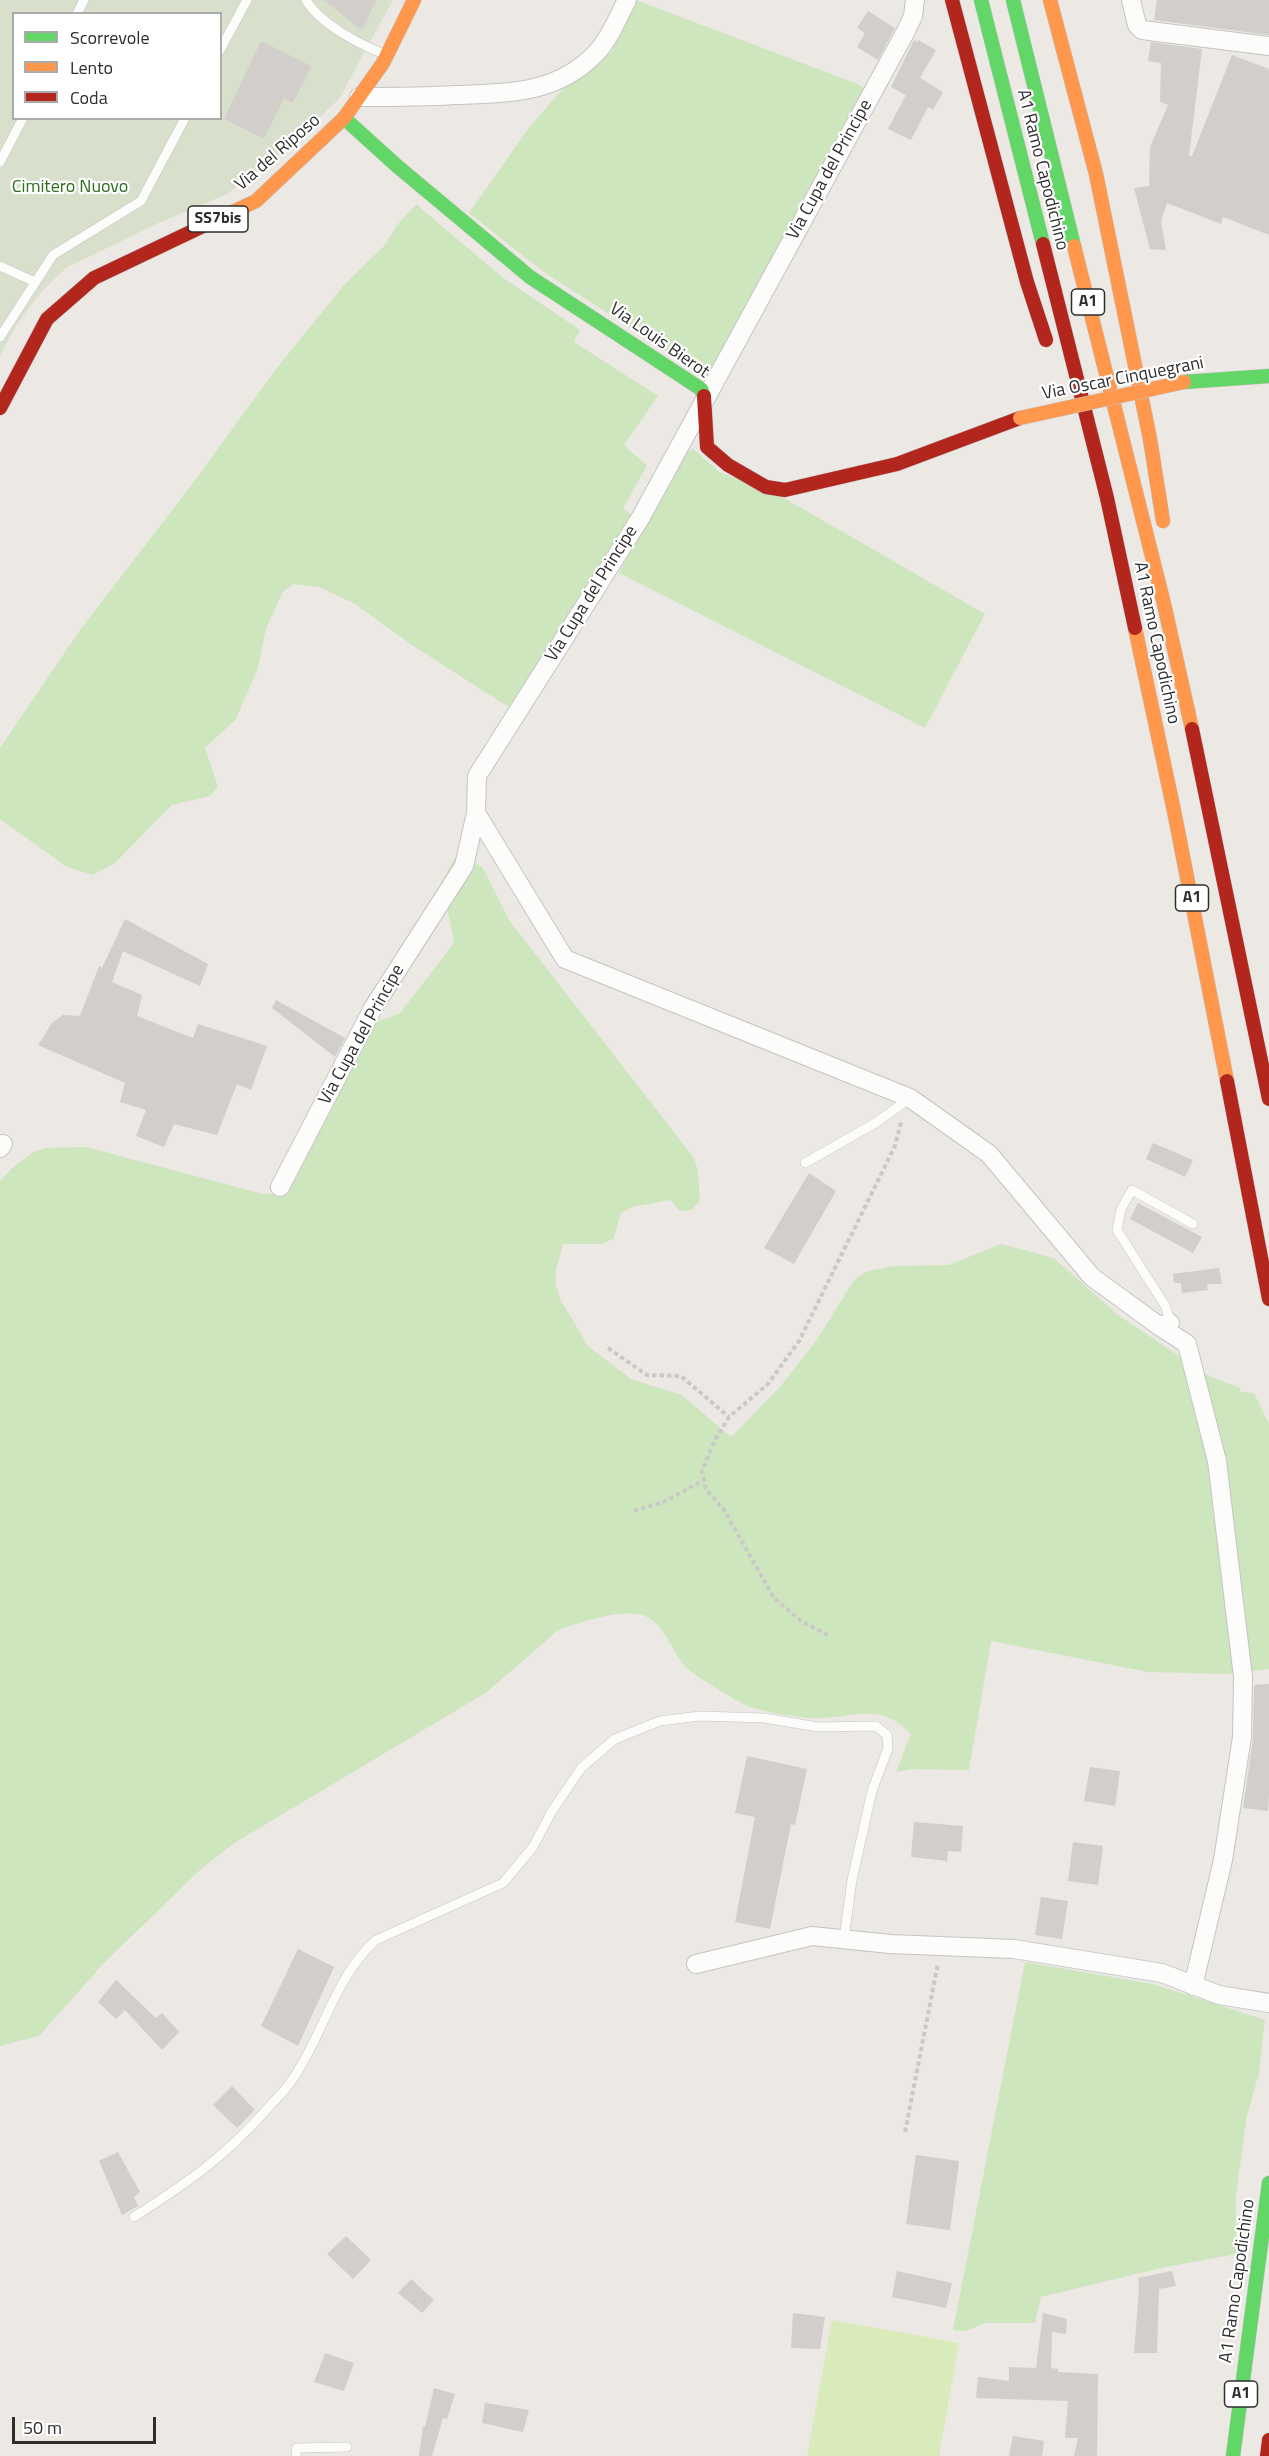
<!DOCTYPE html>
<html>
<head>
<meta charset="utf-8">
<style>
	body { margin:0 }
	#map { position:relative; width:1269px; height:2456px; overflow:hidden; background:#ece8e4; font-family:"Titillium Web",sans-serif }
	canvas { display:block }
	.legend { position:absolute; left:12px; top:12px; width:210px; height:108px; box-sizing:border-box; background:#fff; border:2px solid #ababab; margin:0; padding:8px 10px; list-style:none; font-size:18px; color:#2e2e2e }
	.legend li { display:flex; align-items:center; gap:12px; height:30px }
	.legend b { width:30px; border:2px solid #ababab }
	.scale { position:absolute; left:12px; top:2417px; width:144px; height:27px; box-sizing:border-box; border:3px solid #2e2e2e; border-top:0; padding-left:8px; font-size:18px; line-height:21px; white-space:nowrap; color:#2e2e2e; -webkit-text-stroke:4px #fff; paint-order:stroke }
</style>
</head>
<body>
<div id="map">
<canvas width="1269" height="2456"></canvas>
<ul class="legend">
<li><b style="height:8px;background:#63d668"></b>Scorrevole</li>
<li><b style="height:8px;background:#ff974d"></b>Lento</li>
<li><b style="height:8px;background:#b3261e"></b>Coda</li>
</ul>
<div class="scale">50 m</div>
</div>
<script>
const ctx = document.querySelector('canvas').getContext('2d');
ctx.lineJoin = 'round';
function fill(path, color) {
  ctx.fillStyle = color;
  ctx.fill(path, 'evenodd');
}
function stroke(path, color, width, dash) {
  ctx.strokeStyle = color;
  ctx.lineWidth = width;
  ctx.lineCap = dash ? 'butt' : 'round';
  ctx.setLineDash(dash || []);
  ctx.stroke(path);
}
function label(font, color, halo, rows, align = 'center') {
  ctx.font = font + ' "Titillium Web",sans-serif';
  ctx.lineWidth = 4.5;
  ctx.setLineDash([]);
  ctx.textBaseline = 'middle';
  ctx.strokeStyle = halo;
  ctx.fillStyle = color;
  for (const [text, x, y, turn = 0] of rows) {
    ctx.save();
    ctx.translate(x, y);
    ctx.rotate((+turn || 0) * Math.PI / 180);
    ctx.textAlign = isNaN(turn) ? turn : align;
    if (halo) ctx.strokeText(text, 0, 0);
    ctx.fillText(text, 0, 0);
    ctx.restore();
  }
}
fill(new Path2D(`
	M636,0L855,83L869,91L710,380L541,270L469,213L528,129L574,76L611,52Z
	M416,204L502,277L580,330L574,342L658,396L624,445L647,466L623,508L634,517L510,708L412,645L355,604L319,587L293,584L283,592L266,628L258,668L236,719L205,748L218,787L210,796L172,805L115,863L93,875L67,867L0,819V748L80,630L190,487L276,369L345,284L384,246L398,224Z
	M693,449L720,472L784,498L985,614L925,728L619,573L685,453Z
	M459,851L483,868L509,920L694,1158L698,1171L700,1200L692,1210L679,1211L671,1200L632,1207L621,1213L614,1238L603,1244H563L556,1271V1285L560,1299L588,1346L631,1379L682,1395L731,1437L779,1388L816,1341L854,1280L865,1272L893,1266L949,1265L1001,1244L1054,1258L1118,1315L1209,1376L1240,1388L1241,1392L1254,1393L1269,1424V1669L1229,1674L1148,1672L991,1641L969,1770L912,1769L896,1772L911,1734C877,1698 849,1721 808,1718C790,1716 767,1712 750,1707C739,1703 697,1677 688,1669C672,1654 666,1625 645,1616C626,1607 576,1623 557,1631L487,1692L236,1842L202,1868L104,1963L39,2036L0,2046V1181L12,1168L33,1152L46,1148L86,1147L263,1194L287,1193L364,1043L349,1033L400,1013L454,943L442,881Z
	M1025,1962L1153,1984L1265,2020L1259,2073L1247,2116L1236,2195V2254L1161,2268L1041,2297L1035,2323H984L967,2331L953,2330Z`), '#cee6be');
fill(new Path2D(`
	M0,0H393L339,99L286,149L227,194L154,225L66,268L42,291L17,324L0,356ZM14,14H220V118H14Z`), '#d8e0cc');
fill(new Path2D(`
	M832,2320L959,2343L939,2456H807Z`), '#d9eabb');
fill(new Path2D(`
	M323,0H376L362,30Z
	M1157,0H1269V35L1154,20Z
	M868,11L895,28L878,60L857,47L865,33L857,28Z
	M914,40L917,42L918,40L936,50L920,78L943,92L933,110L928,107L911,140L888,129L906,95L891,87Z
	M261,41L311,66L293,103L284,98L264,139L224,119Z
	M1151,42L1202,49L1189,156H1192L1232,55L1269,69V235L1223,217L1221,224L1167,203L1161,221L1166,250L1150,249L1134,188L1149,186L1150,147L1168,105L1160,102L1161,63L1148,61Z
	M125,919L208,964L200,986L123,951L112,982L142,995L137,1016L193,1038L198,1024L267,1046L251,1090L237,1084L217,1135L174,1124L164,1147L136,1136L146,1110L120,1102L125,1083L38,1045L52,1023L63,1015L80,1016L99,966L102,968Z
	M276,1000L345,1038L335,1057L272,1008Z
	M1153,1143L1193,1160L1185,1177L1146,1159Z
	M809,1173L836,1191L794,1264L764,1248Z
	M1138,1203L1202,1237L1193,1253L1130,1219Z
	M1219,1268L1222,1284H1207L1208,1290L1182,1293L1181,1283H1174L1173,1274Z
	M1269,1684V1796L1268,1811L1243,1808L1253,1739L1254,1685Z
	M747,1756L807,1769L795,1825L791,1824L770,1929L735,1922L755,1817L735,1813Z
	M1090,1767L1120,1771L1115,1806L1084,1801Z
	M914,1822L963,1826L961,1852L948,1851L947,1861L911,1857Z
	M1073,1842L1103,1846L1098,1885L1068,1881Z
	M1041,1897L1068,1901L1062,1939L1035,1935Z
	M298,1949L334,1967L298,2046L261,2026Z
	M116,1980L156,2018L162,2013L179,2032L162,2050L125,2010L116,2019L98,2002Z
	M232,2086L255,2110L237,2128L213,2105Z
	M118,2152L140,2192L134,2197L138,2206L122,2215L99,2161Z
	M916,2155L959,2161L950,2230L906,2224Z
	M346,2236L371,2260L353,2279L327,2254Z
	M897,2271L952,2283L946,2308L892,2297Z
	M1172,2271L1176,2286L1159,2289L1157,2353H1134L1139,2288L1138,2278Z
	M411,2279L434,2300L422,2313L398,2293Z
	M793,2313L825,2317L820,2349L791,2348Z
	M1043,2313L1067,2319L1066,2334L1052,2332L1051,2368L1058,2369V2372L1098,2374L1097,2456H1074L1078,2438H1065L1068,2401L976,2398L978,2377L1009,2381V2367L1036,2368Z
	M325,2353L354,2363L344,2391L314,2382Z
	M434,2388L455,2394L447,2419L443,2418L432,2456H419L423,2426L425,2427Z
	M485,2403L529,2410L523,2432L482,2423Z
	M1013,2436L1044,2441L1042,2456H1009Z`), '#d1cecb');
const lane = new Path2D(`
	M306,0C320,24 359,44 384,54
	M77,14L84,0
	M220,50L247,0
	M0,162L23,118
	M0,266L35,282
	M0,337L53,255L141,201L185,118
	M805,1163L877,1122L910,1098
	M1170,1323L1166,1307L1117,1230L1121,1209L1132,1190L1193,1224
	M134,2217C187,2183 226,2156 268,2108C276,2099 286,2090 292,2080C323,2036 335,1976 376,1940L503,1883L533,1847L552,1811L582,1767L615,1739L660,1721L700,1716L764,1718L818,1727L876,1726L887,1735L888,1748L872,1791L852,1880L844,1938
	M296,2456L297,2448L347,2447`);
const street = new Path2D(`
	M1131,0L1137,25L1142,30L1269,46
	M359,97C391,97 423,97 456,95C509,93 558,94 597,52C610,38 618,17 627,0
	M476,813L565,959L910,1098L989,1154L1092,1277L1159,1326L1170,1323
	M0,1148L3,1144
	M280,1187L373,1008L464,866L476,813L477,776L641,517L906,31L913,16L915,0
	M1159,1326L1187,1344L1217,1461L1243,1677L1242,1737L1223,1860L1193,1986
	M696,1964L812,1936L890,1944L1014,1949L1162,1973L1219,1995L1269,2003`);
const fast = new Path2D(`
	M981,0L1043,244
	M1013,0L1074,246
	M344,118L397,166L530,277L701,389L704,396
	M1184,382L1269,376
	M1233,2456L1269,2183`);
const slow = new Path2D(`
	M1050,0L1096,174L1150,439L1163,521
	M220,218L256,201L344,118L383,63L414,0
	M1074,246L1164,604L1192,729
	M1135,628L1174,811L1227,1081`);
const jam = new Path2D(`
	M952,0L1027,282L1046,340
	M1043,244L1107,498L1135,628
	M704,396L707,447L728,465L766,487L785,490L897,464L1020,418
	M0,408L47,319L94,278L220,218
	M1192,729L1269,1099
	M1227,1081L1269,1299
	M1267,2456L1269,2440`);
stroke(lane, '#c5c4c5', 10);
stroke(street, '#c5c4c5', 20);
stroke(fast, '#c5c4c5', 15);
stroke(slow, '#c5c4c5', 15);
stroke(jam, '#c5c4c5', 15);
stroke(new Path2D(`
	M608,1348L647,1375L681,1376L729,1417
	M634,1511L663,1502L704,1480
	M828,1635L801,1621L774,1598L724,1510L706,1489L702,1471L715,1440L729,1417L768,1384L799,1341L895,1146L901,1122
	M905,2132L938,1963`), '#c9c9c8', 4, [4.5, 3]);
stroke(lane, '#fcfcfb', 9);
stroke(street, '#fcfcfb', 18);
stroke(fast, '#63d668', 14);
stroke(slow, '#ff974d', 14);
stroke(jam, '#b3261e', 14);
const slowBridge = new Path2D(`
	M1020,418L1184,382`);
stroke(slowBridge, '#c5c4c5', 15, []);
stroke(slowBridge, '#ff974d', 14);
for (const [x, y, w] of [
	[218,219,60],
	[1088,302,33],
	[1192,898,33],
	[1241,2394,33]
]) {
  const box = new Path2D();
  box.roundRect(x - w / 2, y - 13, w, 26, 4.5);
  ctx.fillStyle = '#fff';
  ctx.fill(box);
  stroke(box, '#2e2e2e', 1.5);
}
label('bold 16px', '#2e2e2e', null, [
	["SS7bis",218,219],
	["A1",1088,302],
	["A1",1192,898],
	["A1",1241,2394]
]);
label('18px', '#2e2e2e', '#fff', [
	["Via del Riposo",278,153,-41],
	["Via Cupa del Principe",830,170,-61],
	["A1 Ramo Capodichino",1042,170,76],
	["Via Louis Bierot",659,341,35],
	["Via Oscar Cinquegrani",1123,379,-11],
	["Via Cupa del Principe",592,594,-58],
	["A1 Ramo Capodichino",1156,643,78],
	["Via Cupa del Principe",362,1035,-61],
	["A1 Ramo Capodichino",1238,2281,-82]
]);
label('18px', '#2c6e1b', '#fff', [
	["Cimitero Nuovo",70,188]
]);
</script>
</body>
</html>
